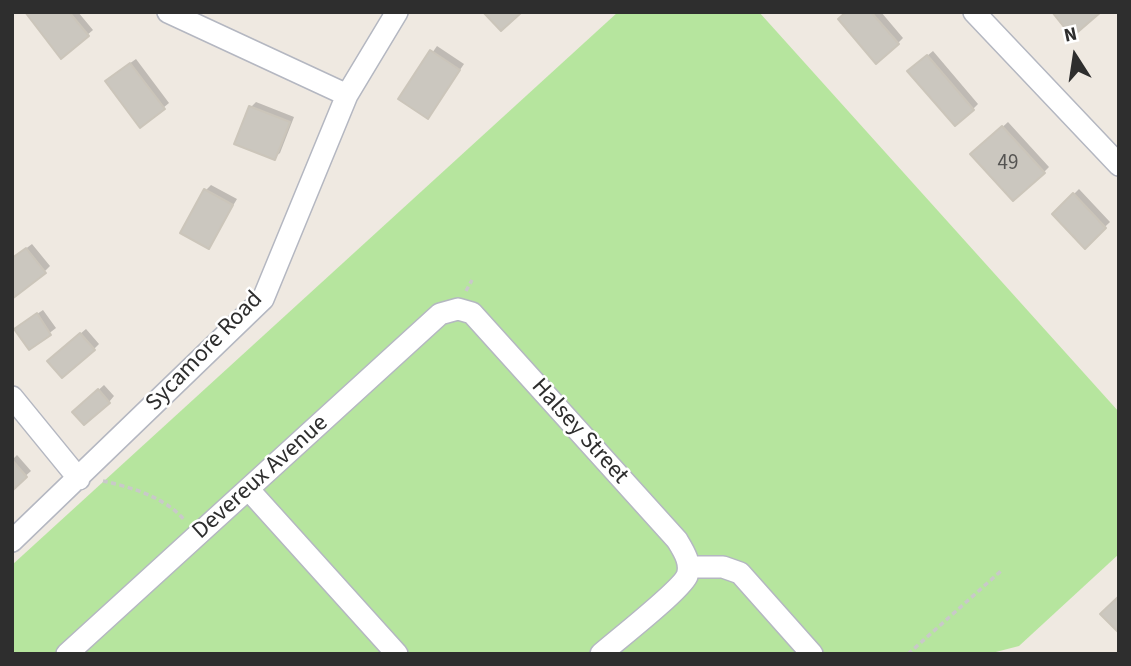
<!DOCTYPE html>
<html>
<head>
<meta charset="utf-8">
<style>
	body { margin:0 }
	#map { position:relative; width:1131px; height:666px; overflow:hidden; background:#efe9e1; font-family:"Source Sans 3",sans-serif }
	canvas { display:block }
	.frame { position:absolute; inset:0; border:14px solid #2e2e2e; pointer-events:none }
	.north { position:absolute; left:1040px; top:21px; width:70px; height:70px; -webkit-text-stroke:5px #fff; paint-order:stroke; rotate:348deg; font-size:19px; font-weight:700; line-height:28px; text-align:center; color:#2e2e2e }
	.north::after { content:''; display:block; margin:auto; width:24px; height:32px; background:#2e2e2e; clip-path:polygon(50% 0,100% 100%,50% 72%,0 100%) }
</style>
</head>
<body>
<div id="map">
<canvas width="1131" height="666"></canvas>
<div class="frame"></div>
<div class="north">N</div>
</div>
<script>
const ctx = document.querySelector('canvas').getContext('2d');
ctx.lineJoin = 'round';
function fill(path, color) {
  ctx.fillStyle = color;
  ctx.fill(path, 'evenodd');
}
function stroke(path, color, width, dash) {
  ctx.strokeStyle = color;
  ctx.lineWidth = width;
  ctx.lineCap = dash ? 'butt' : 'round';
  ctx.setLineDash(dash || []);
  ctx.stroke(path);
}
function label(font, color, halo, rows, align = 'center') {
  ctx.font = font + ' "Source Sans 3",sans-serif';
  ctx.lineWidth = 5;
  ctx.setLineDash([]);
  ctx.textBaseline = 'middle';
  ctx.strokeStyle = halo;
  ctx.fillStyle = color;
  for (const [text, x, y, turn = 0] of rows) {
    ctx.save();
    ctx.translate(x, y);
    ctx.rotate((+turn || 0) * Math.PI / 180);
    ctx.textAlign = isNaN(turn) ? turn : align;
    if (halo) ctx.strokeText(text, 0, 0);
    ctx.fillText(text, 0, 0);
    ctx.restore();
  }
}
fill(new Path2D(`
	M618,12H759L1119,412V554L1019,646L988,654H12V565Z`), '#b6e59e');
fill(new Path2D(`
	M27,12H78L93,30L61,57Z
	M848,12H881L903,38L898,43Z
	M437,46L464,64L428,117L400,99Z
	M933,51L978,104L973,109L915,66Z
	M136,59L169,103L163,108L112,76Z
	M256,102L294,117L280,153L274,158L251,107Z
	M1008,122L1049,167L1044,172L973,154Z
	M211,185L237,199L208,247L206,190Z
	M1079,189L1110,222L1085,246L1054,214Z
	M32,244L50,266L45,271L12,259Z
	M43,310L56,328L30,348L22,324Z
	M86,329L99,344L94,349L55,355Z
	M104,385L114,396L109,402L80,407Z
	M17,455L31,471L12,488V460Z`), '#0003');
const building = new Path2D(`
	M25,12H69L89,36L61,59Z
	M483,12H522L501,31Z
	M846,12H871L899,44L876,64L838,19Z
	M1052,12H1101L1072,37Z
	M430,50L460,70L428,119L398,99Z
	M927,55L974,110L955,126L907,71Z
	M130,63L165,109L140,128L105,81Z
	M249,106L290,122L275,160L234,144Z
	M1002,126L1045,173L1013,201L970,154Z
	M204,189L233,205L209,249L180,233Z
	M1073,193L1106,228L1085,249L1052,214Z
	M26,248L46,273L12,299V258Z
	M37,313L51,335L29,350L14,329Z
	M80,333L95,350L62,378L47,361Z
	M98,389L110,403L84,425L72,412Z
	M12,460L27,477L12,491Z
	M1119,596V633L1100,614Z`);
fill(building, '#cbc7bf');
stroke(building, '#cbc5ba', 2);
const minor = new Path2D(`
	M168,12L347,95
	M974,12L1119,165
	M12,397L79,479
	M249,490L397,654
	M12,541L263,299L347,95L397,12
	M689,567H723L740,573L812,654
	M67,654L440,314L458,309L472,313L677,540C683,550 692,563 687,576C680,591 617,640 601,654`);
stroke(minor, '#b4b7c1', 24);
stroke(new Path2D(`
	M466,291L472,280
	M103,481C131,487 167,498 185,521
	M908,654L1002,570`), '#c9c9c9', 3.5, [5, 3.5]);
stroke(minor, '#fff', 21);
label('21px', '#555452', null, [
	["49",1008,164]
]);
label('24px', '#2e2e2e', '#fff', [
	["Sycamore Road",205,352,-46],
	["Halsey Street",579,432,48],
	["Devereux Avenue",261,478,-42]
]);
</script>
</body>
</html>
